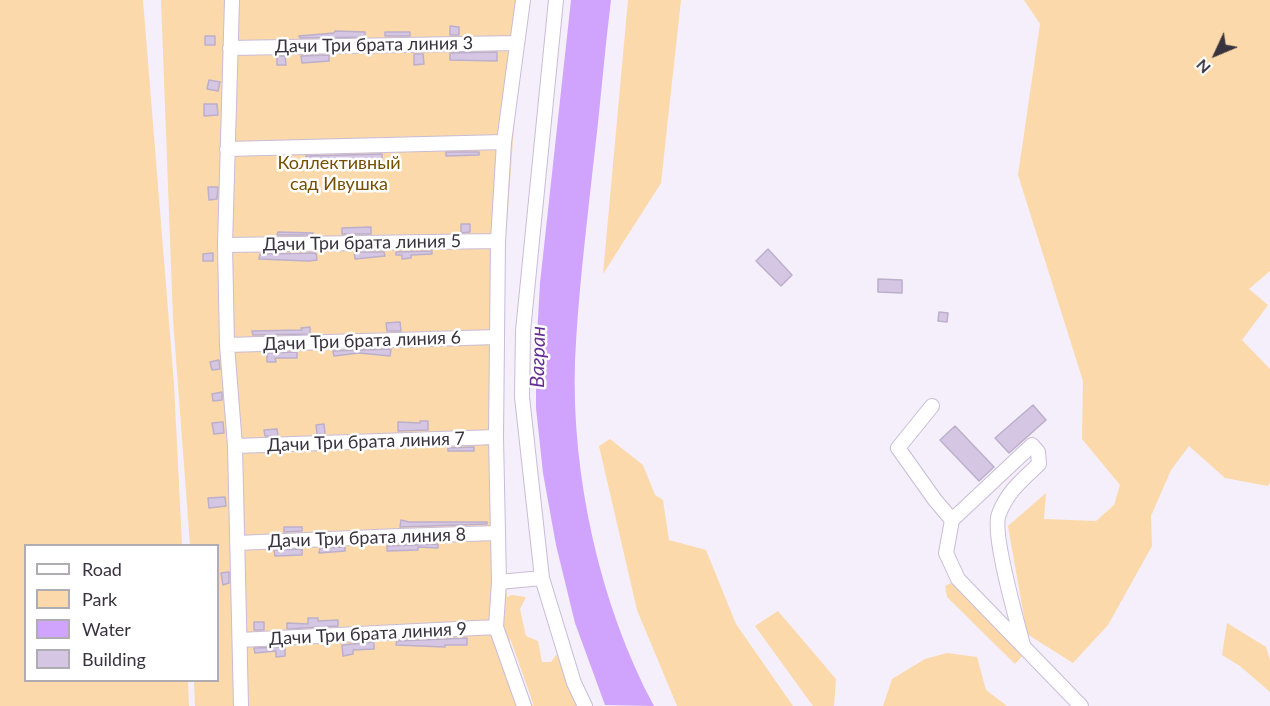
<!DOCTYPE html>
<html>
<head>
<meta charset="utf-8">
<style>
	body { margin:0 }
	#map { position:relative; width:1270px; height:706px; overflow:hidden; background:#f4effb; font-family:Lato,sans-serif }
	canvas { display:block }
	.legend { position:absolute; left:24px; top:544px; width:195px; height:138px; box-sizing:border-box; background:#fff; border:2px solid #afadb2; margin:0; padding:8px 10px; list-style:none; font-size:18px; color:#38333e }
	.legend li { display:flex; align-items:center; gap:12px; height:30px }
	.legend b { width:30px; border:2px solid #afadb2 }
	.north { position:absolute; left:1186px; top:24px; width:60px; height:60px; -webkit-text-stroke:4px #fff; paint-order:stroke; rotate:226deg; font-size:16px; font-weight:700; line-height:24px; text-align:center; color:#38333e }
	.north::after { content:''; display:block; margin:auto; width:21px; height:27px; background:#38333e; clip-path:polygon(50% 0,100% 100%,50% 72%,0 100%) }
</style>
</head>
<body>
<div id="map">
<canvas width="1270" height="706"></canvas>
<ul class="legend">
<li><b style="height:8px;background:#fff"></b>Road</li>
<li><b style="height:16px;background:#fbd9aa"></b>Park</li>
<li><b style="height:16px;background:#d0a4fc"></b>Water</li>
<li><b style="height:16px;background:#d5c7e4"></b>Building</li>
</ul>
<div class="north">N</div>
</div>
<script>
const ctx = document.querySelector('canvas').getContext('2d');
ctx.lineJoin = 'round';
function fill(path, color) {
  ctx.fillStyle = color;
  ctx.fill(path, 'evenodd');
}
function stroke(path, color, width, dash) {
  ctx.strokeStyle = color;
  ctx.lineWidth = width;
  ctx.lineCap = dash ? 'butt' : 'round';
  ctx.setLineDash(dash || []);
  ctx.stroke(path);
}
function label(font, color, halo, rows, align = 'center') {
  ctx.font = font + ' Lato,sans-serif';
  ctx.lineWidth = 5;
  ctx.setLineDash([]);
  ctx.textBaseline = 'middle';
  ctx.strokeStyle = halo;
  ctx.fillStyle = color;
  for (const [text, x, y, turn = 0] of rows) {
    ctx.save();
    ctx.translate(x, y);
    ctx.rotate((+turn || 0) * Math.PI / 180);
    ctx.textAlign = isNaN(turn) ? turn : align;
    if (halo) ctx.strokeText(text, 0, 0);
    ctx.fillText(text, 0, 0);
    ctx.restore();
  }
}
fill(new Path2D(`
	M0,0H143L174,384L182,545L26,546V680L188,681L189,706H0Z
	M161,0H527L520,43L501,308L500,445L507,597L512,595L526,597L520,609L526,636L538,641L542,662H551L556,655L562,656L579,706H534L510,638V656L533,706H195L194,681L218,680V546L190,545L173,319Z
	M628,0H681L661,183L603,274Z
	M1024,0H1270V271L1249,289L1268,305L1242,340L1270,369V483L1268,486L1225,478L1189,446L1171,470L1151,516L1152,546L1108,625L1073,663L1027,634L1008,526L1046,493L1044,519L1096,521L1114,505L1120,485L1082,439L1083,381L1018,175L1040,24Z
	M610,439L643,465L655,495L663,500L669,540L706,550L736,624L793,706H677L637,610L599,446Z
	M955,581L1024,654L1015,664L947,597L945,586Z
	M778,611L836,679L834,706H813L755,626Z
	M1227,623L1266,647L1270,660V692L1240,666L1222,655Z
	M947,653L977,657L986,690L1007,706H883L892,679L925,659Z`), '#fbd9aa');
fill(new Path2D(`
	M571,0H611C604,55 600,111 593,167C586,231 578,296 575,361C571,474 600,606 654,706L605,705L575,623L556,545L543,473L536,408V354L540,283Z`), '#d0a4fc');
const building = new Path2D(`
	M450,26L459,27V35H450Z
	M335,31L365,32V37L300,38L299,36L334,33Z
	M385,32H410V36H385Z
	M205,36H215V45H205Z
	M497,52V61L450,60V53Z
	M414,54H423L424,64L414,65Z
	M329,55V61L302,63L301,56Z
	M277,56H285L286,65H277Z
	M209,80L220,82L218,91L207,89Z
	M204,104H217L218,115L204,116Z
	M446,152H479V155L446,156Z
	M382,154V158L361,159L362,161L307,164L306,156Z
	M208,187H218L217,199L209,200Z
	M461,224H470V232L461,233Z
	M371,227V234H342V228Z
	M278,232L313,233V235H277Z
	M768,249L792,275L781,286L756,261Z
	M432,251V254L411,255V258L402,259V255H396V252Z
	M354,252H384L385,256L355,259Z
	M213,253V261H203V254Z
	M316,253L317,260L309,261L259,259L260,254Z
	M878,279L902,280V293L878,292Z
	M939,312L948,313L947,322L938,321Z
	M400,322L401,331H387L386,323Z
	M310,327V334L253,335L252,331L302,330L301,328Z
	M391,349L390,356L359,353L334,356L333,351Z
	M297,352V358H275L276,362H267V353Z
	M219,360L220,369L212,370L210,362Z
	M222,392V400L213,401L212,394Z
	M1033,405L1046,420L1009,453L995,438Z
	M420,421H428V430L398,431V422L420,423Z
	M223,422L224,433L214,434L212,423Z
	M324,424L325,434H317L316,425Z
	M955,426L994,467L979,481L940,440Z
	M277,429L278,436H265L264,430Z
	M474,447V451H448V448Z
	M225,497L226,506L209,508L208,498Z
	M401,520L409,522H487V524L400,527Z
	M284,527H302V531L284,532Z
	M438,544V548L418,547V550L387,551V546Z
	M345,547V551L319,553L320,548Z
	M302,549V555L275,556L274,550Z
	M229,572V583L223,585L221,573Z
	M308,618H318V621L338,620V626L287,629V623L308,624Z
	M254,622H264V630H254Z
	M467,638V645H445V647L396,645L397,641Z
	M374,642V649L353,650V654L343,656L342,645Z
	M285,647V656L276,657V651L255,653L254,648Z`);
fill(building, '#d5c7e4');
stroke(building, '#bcafcb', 1.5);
const minor = new Path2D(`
	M232,0L225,245L227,345L235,446L241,706
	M523,0L504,142L498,241L496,437L499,582L496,627L524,706
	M556,0L523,331L522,397L542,578L574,683L585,706
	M230,48L517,43
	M227,149L504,142
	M225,245L498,241
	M227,345L497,337
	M932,406L898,448L935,500L952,520L946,553L958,579L1081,706
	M235,446L496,437
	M952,520L1032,445L1038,452L1039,464C1023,479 1007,492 999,514C991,532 1017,621 1023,645
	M237,543L399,536L498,533
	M499,582L542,578
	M240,640L496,627`);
stroke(minor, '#c9bcd8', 16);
stroke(minor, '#fff', 14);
label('18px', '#38333e', '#fff', [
	["Дачи Три брата линия 3",374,45,-1],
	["Дачи Три брата линия 5",362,243,-1],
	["Дачи Три брата линия 6",362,341,-2],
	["Дачи Три брата линия 7",366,442,-2],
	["Дачи Три брата линия 8",367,538,-2],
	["Дачи Три брата линия 9",368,634,-3]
]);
label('18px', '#754e00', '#fff', [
	["Коллективный",339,163],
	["сад Ивушка",339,184]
]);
label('italic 20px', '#672f93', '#fff', [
	["Вагран",538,357,-89]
]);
</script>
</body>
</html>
